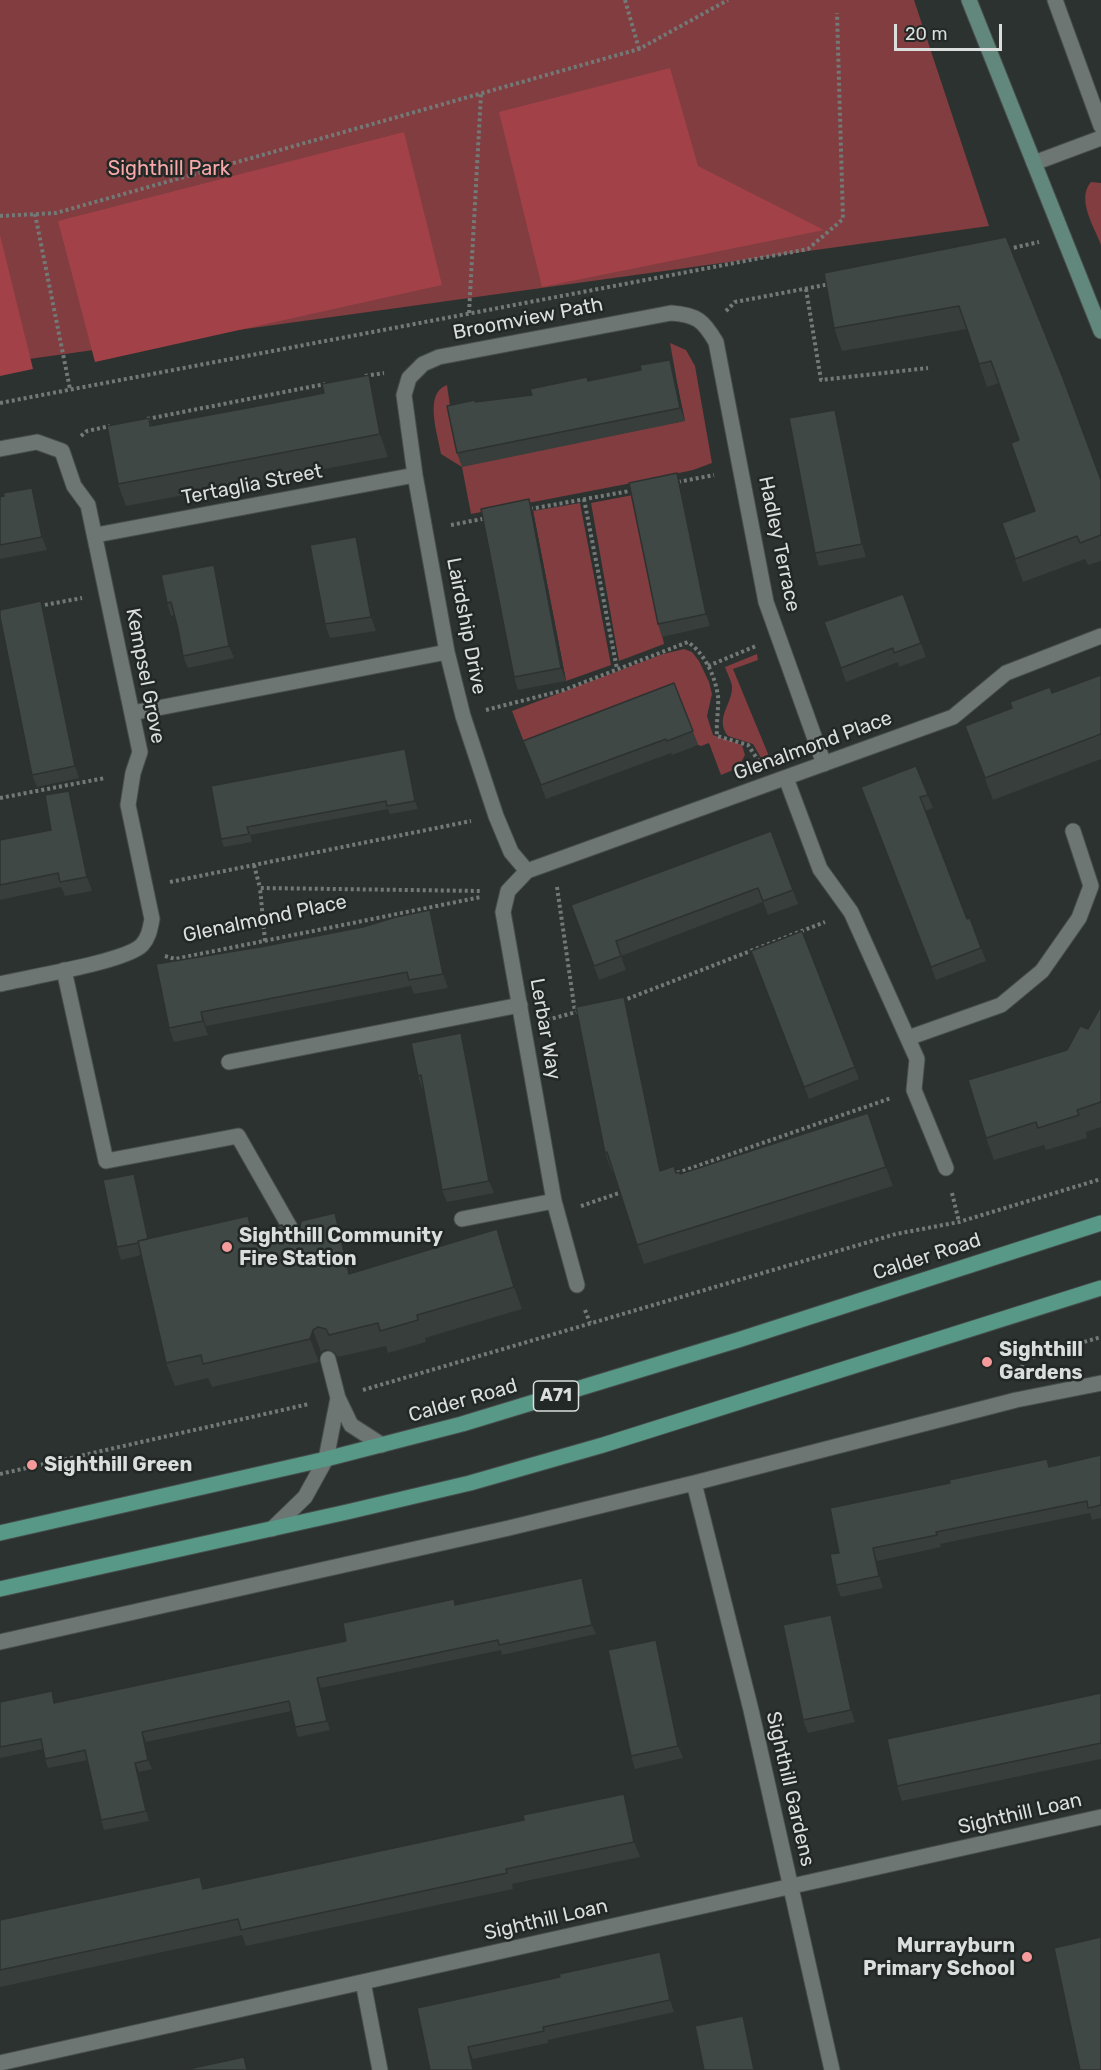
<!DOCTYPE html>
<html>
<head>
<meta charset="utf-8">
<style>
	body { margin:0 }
	#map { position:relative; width:1101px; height:2070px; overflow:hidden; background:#2b3230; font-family:Rubik,sans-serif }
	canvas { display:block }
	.scale { position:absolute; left:894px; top:24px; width:108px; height:27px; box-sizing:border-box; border:3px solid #dadfdd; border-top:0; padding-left:8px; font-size:18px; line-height:21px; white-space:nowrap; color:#dadfdd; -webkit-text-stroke:4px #212826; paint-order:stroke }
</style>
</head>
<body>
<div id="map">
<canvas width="1101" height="2070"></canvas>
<div class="scale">20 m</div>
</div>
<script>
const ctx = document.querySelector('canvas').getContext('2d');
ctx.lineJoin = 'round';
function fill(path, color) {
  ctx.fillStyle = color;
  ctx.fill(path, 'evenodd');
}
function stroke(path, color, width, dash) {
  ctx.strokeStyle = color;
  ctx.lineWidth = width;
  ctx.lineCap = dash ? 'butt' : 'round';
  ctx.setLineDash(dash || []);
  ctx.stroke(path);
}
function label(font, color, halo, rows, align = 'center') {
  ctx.font = font + ' Rubik,sans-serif';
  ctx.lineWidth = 5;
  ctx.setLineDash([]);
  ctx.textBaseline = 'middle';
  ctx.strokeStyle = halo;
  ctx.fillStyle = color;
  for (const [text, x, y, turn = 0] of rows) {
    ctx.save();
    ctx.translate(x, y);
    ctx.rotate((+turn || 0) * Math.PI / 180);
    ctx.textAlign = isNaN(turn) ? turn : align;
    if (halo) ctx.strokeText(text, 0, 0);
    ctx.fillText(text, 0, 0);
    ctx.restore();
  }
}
fill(new Path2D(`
	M0,0H914L989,226L0,363Z
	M1091,182L1101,183V245C1094,226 1076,199 1091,182Z
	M670,343L686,350L695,366L712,463L693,470L637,482L471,514L462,467L441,454C438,435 423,393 447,385L452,420L489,460L684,421Z
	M633,495L664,644L619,661L591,503Z
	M580,503L611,665L566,681L533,511Z
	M684,649L692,652L699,661L709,682L712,694L707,716L713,735L742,745L745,755L738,768L721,775L709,743L701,746L698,745L679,697L529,755L512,711L663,654Z
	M757,654L758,660L733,669L771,761L764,763L753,744L728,736C714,718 733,704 732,686C731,680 727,673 725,667Z`), '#813d3f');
fill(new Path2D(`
	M670,68L698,166L824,230L542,287L499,112Z
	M404,132L442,285L95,362L58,221Z
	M0,235L33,369L0,376Z`), '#a24148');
const lane = new Path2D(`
	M1034,163L1101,138
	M64,970L106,1161L238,1136L300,1245
	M908,1038L1001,1005L1042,971L1079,918L1091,886L1073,831
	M229,1062L520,1005
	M328,1359L338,1398L351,1425L382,1445
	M272,1529L305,1497L326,1459L338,1398`);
const street = new Path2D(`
	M1055,0L1101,126
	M0,449L37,442L62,451L74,486L88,505L140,752L133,773L128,805L152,919C150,929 149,937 142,945C125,962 28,977 0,984
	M96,535L415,475
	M132,713L447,652
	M786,778L820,869L851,912L917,1059L914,1090L946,1168
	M527,871L511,852L496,816L463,716L447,652L415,475L404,395L409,378L423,364L439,357L671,313C697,315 703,320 716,342L766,602L824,764
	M462,1219L554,1201
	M577,1285L554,1201L503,912L508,891L527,871L953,717L1006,673L1101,636
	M694,1483L751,1710L832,2070
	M0,1642L509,1528L694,1483L1016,1400L1101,1383
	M363,1982L380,2070
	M0,2063L1101,1817`);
const secondary = new Path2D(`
	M969,0L1101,331`);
const primary = new Path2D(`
	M0,1533L326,1459L462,1424L738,1340L1101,1223
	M0,1589L347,1512L470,1483L603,1445L1101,1288`);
stroke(lane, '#474d4b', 17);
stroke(street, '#474d4b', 17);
stroke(secondary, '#474d4b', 17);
stroke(primary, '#474d4b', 17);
stroke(new Path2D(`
	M625,0L639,49
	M35,214L70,389
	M0,216L56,213L639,49L728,0
	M1008,249L1039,242
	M806,289L821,380L928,368
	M726,311L735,302L830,284
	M469,313L481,94
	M365,376L384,373
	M0,403L808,249L843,219L837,13
	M147,419L325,384
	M81,436L87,431L110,426
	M678,482L714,475
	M584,499L617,669
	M530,509L635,490
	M451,525L487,518
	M39,606L82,598
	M708,666L756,646
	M486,710L564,690L688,642C705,654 715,676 718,696C719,707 716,723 717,736L748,745L758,760
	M0,798L105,778
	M254,865L260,888
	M170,882L471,821
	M557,887L575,1012
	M265,941L260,888L482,891
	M165,956L175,959L481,897
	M622,1001L825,922
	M547,1020L580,1011
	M677,1173L891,1098
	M952,1193L959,1222
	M581,1206L622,1192
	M585,1310L590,1323
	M1021,1374L1023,1360L1101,1337
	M363,1390L896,1234L959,1222L1101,1179
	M0,1474L309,1404`), '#737977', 4, [3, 3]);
stroke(lane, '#6d7673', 15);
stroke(street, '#6d7673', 15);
stroke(secondary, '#62877d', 15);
stroke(primary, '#579887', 15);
fill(new Path2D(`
	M1006,237L1101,480V561L1088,565L1085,559L1023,582L1002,523L1035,511L1019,440L999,383L987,387L967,329L842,351L834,328Z
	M670,360L675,374L685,421L462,467L457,453L476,402L532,395L588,381L641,370Z
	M377,397L388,457L126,506L118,484L149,418L152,426Z
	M840,423L866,557L819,566L815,553Z
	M681,485L710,626L662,637L658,624Z
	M32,488L37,502L47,550L0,559V497Z
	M529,499L533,511L566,681L518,690L514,677Z
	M361,551L376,631L330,638L325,624Z
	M218,578L234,658L188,668L183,656L178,629L174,615L171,616L167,603Z
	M903,594L926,657L899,667L898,662L846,682L824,622Z
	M41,601L45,613L79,778L37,787L32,775Z
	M1101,675V759L993,800L965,726Z
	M674,683L698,745L672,755L671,753L546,799L529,755Z
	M405,749L408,757L418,809L390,814L388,809L250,835L252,842L224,847L221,839Z
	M916,766L933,808L925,811L967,919L970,918L986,961L936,980L861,787Z
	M74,805L92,891L65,896L61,887L0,900V840L51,830Z
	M771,831L798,904L768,915L763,902L621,956L626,970L599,980L571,905Z
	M435,924L448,988L414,994L411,986L206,1026L208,1035L174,1042L169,1028L156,964Z
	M802,931L859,1079L809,1099L751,951Z
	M1101,1006V1127L1086,1132L1087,1138L1046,1150L1044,1145L994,1160L986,1138L1067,1050L1088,1029Z
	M631,1016L662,1170L680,1174L868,1113L893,1186L644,1264L613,1171L612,1172L605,1153Z
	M461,1033L466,1046L494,1193L447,1202L442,1190L423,1088H422L418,1076Z
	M139,1187L150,1238L248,1216L254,1232L286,1231L292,1232L335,1213L343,1236L352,1273L497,1229L505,1252L522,1309L425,1338L426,1342L388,1353L386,1346L338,1357L334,1352L326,1349L321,1352L319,1362L212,1387L208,1378L175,1386L166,1363L141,1255L121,1260L117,1247Z
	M1101,1455V1518L1092,1520L1090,1513L940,1544L941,1547L877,1561L883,1588L841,1597L836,1585L839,1553L1050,1466Z
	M582,1578L585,1588L596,1634L502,1655L501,1650L321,1688L330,1730L298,1737L295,1727L291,1711L146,1742L152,1769L139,1772L149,1821L104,1830L101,1820L88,1760L48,1768L45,1759L43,1749L0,1758V1702L56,1703L346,1641L456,1605Z
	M831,1615L835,1627L855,1722L808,1733L803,1720Z
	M661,1652L683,1758L635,1769L631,1756Z
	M1101,1693V1759L902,1801L897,1786Z
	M629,1810L640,1857L512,1884L513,1889L246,1946L242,1935L0,1987V1920L200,1877L204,1888Z
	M660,1952L664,1965L674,2012L548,2040V2043L473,2059L475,2070H430L560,1977Z`), '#373e3b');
fill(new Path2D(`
	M670,360L675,374L685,421L680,408Z
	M369,375L377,397L388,457L380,434Z
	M835,410L840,423L866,557L862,544Z
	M677,473L681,485L710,626L706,614Z
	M32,488L37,502L47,550L42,537Z
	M529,499L533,511L566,681L561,668Z
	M356,537L361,551L376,631L371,617Z
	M214,565L218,578L234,658L229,646Z
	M41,601L45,613L79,778L75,766Z
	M405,749L408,757L418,809L415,801Z
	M69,791L74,805L92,891L87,877Z
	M430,910L435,924L448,988L443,974Z
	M624,997L631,1016L666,1190L660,1171Z
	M201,1012L206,1026L208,1035L203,1021Z
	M461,1033L466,1046L494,1193L489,1181Z
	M868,1113L875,1132L893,1186L886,1167Z
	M134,1174L139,1187L153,1253L148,1241Z
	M335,1213L343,1236L357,1296L349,1274Z
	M497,1229L505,1252L522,1309L514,1287Z
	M313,1330L321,1352L319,1362L310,1339Z
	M873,1548L877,1561L883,1588L879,1576Z
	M582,1578L585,1588L596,1634L592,1625Z
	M831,1615L835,1627L855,1722L851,1710Z
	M656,1640L661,1652L683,1758L678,1746Z
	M317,1678L321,1688L330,1730L327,1721Z
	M142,1732L146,1742L152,1769L148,1760Z
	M135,1763L139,1772L149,1821L146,1811Z
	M624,1794L629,1810L640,1857L634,1842Z
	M660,1952L664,1965L674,2012L670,2000Z
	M743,2016L747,2029L756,2070H754Z
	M468,2047L473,2059L475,2070H473Z`), '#2d3230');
const building = new Path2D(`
	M1006,237L1063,378L1101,480V535L1080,543L1077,536L1015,559L1002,523L1035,511L1011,443L1019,440L991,361L979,364L959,306L834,328L824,273Z
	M670,360L680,408L457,453L447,406L475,400V402L532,395L530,389L587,377L588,381L641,370L640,365Z
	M369,375L380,434L118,484L107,426L149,418L150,426L274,403L324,393L322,384Z
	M835,410L862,544L815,553L789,418Z
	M677,473L706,614L658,624L629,483Z
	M32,488L42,537L0,545V497L4,496L3,493Z
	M529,499L561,668L514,677L481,509Z
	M356,537L371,617L325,624L310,545Z
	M214,565L229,646L183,656L178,629L171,602L167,603L161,575Z
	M903,594L921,643L894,653L893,648L841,668L824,622Z
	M41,601L75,766L32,775L0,617V610Z
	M1101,675V734L985,778L965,726L1012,708L1010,702L1050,687L1052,693Z
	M674,683L693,731L667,741L666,739L541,785L523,741Z
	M405,749L415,801L387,806L386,801L247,827L249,834L221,839L211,786Z
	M916,766L928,795L920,797L967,919L970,918L981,948L931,967L861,787Z
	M69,791L87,877L60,882L58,873L0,885V840L51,830L45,795Z
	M771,831L793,890L763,901L758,888L616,941L621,956L594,966L571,905Z
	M430,910L443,974L409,980L407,972L201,1012L203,1021L169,1028L156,964L260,947L363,927L396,917Z
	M802,931L855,1067L804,1087L751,951Z
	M624,997L660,1171L674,1166L676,1173L679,1172L680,1174L868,1113L886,1167L637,1245L607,1152L605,1153L576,1007Z
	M1101,1006V1102L1077,1110L1079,1115L1038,1128L1036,1122L986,1138L968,1080L1067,1050L1080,1026L1088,1029Z
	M461,1033L489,1181L442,1190L421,1075L418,1076L411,1043Z
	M134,1174L148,1239L138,1241V1243L117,1247L103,1180Z
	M335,1213L349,1274L497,1229L514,1287L417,1315L418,1320L380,1331L378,1323L329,1335L326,1329L318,1327L313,1330L310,1339L203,1364L201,1355L166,1363L138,1241L248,1216L252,1232L282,1225L286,1231L292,1232L300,1228L301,1221Z
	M1101,1455V1505L1088,1508L1087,1501L936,1532L937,1535L873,1548L879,1576L836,1585L830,1554L839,1553L830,1508L950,1483L949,1480L1047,1459L1049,1467Z
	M582,1578L592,1625L499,1645L498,1640L317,1678L327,1721L295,1727L289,1701L142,1732L148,1760L135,1763L146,1811L101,1820L85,1750L45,1759L41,1739L0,1747V1702L52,1691L54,1703L346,1641L343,1623L454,1599L455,1605Z
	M831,1615L851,1710L803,1720L783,1625Z
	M656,1640L678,1746L631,1756L608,1650Z
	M1101,1693V1743L897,1786L887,1739Z
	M624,1794L634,1842L506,1869L507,1873L241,1930L238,1919L0,1970V1920L200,1877L203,1889L524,1820L523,1815Z
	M1101,1937V2070H1080L1054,1948Z
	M660,1952L670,2000L543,2027L544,2031L468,2047L473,2070H430L417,2008L560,1977L559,1974Z
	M743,2016L754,2070H704L695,2026Z
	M244,2057L247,2070H184Z`);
fill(building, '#404845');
stroke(building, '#2d3230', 1.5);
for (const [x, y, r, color] of [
	[227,1247,6,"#f59b9c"],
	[987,1362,6,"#f59b9c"],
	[32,1465,6,"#f59b9c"],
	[1027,1957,6,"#f59b9c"]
]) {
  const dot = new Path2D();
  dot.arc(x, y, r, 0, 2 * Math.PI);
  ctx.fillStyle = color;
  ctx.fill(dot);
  stroke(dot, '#212826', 2);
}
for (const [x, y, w] of [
	[556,1396,45]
]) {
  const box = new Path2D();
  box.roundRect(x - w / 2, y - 15, w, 30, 4.5);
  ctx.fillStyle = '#212826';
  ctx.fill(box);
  stroke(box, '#dadfdd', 1.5);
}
label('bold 18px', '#dadfdd', null, [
	["A71",556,1396]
]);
label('20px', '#f9a9a9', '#212826', [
	["Sighthill Park",169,169]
]);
label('20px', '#dadfdd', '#212826', [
	["Broomview Path",528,319,-11],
	["Tertaglia Street",252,485,-11],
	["Hadley Terrace",779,544,78],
	["Lairdship Drive",466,626,79],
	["Kempsel Grove",145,676,79],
	["Glenalmond Place",813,746,-20],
	["Glenalmond Place",265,919,-12],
	["Lerbar Way",545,1029,80],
	["Calder Road",927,1257,-18],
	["Calder Road",463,1401,-16],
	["Sighthill Gardens",790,1789,77],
	["Sighthill Loan",1020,1814,-13],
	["Sighthill Loan",546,1920,-13]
]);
label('bold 20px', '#dadfdd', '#212826', [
	["Sighthill Community",239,1236],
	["Fire Station",239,1259],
	["Sighthill",999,1350],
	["Gardens",999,1373],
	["Sighthill Green",44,1465],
	["Murrayburn",1015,1946,"right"],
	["Primary School",1015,1969,"right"]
], 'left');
</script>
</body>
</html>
